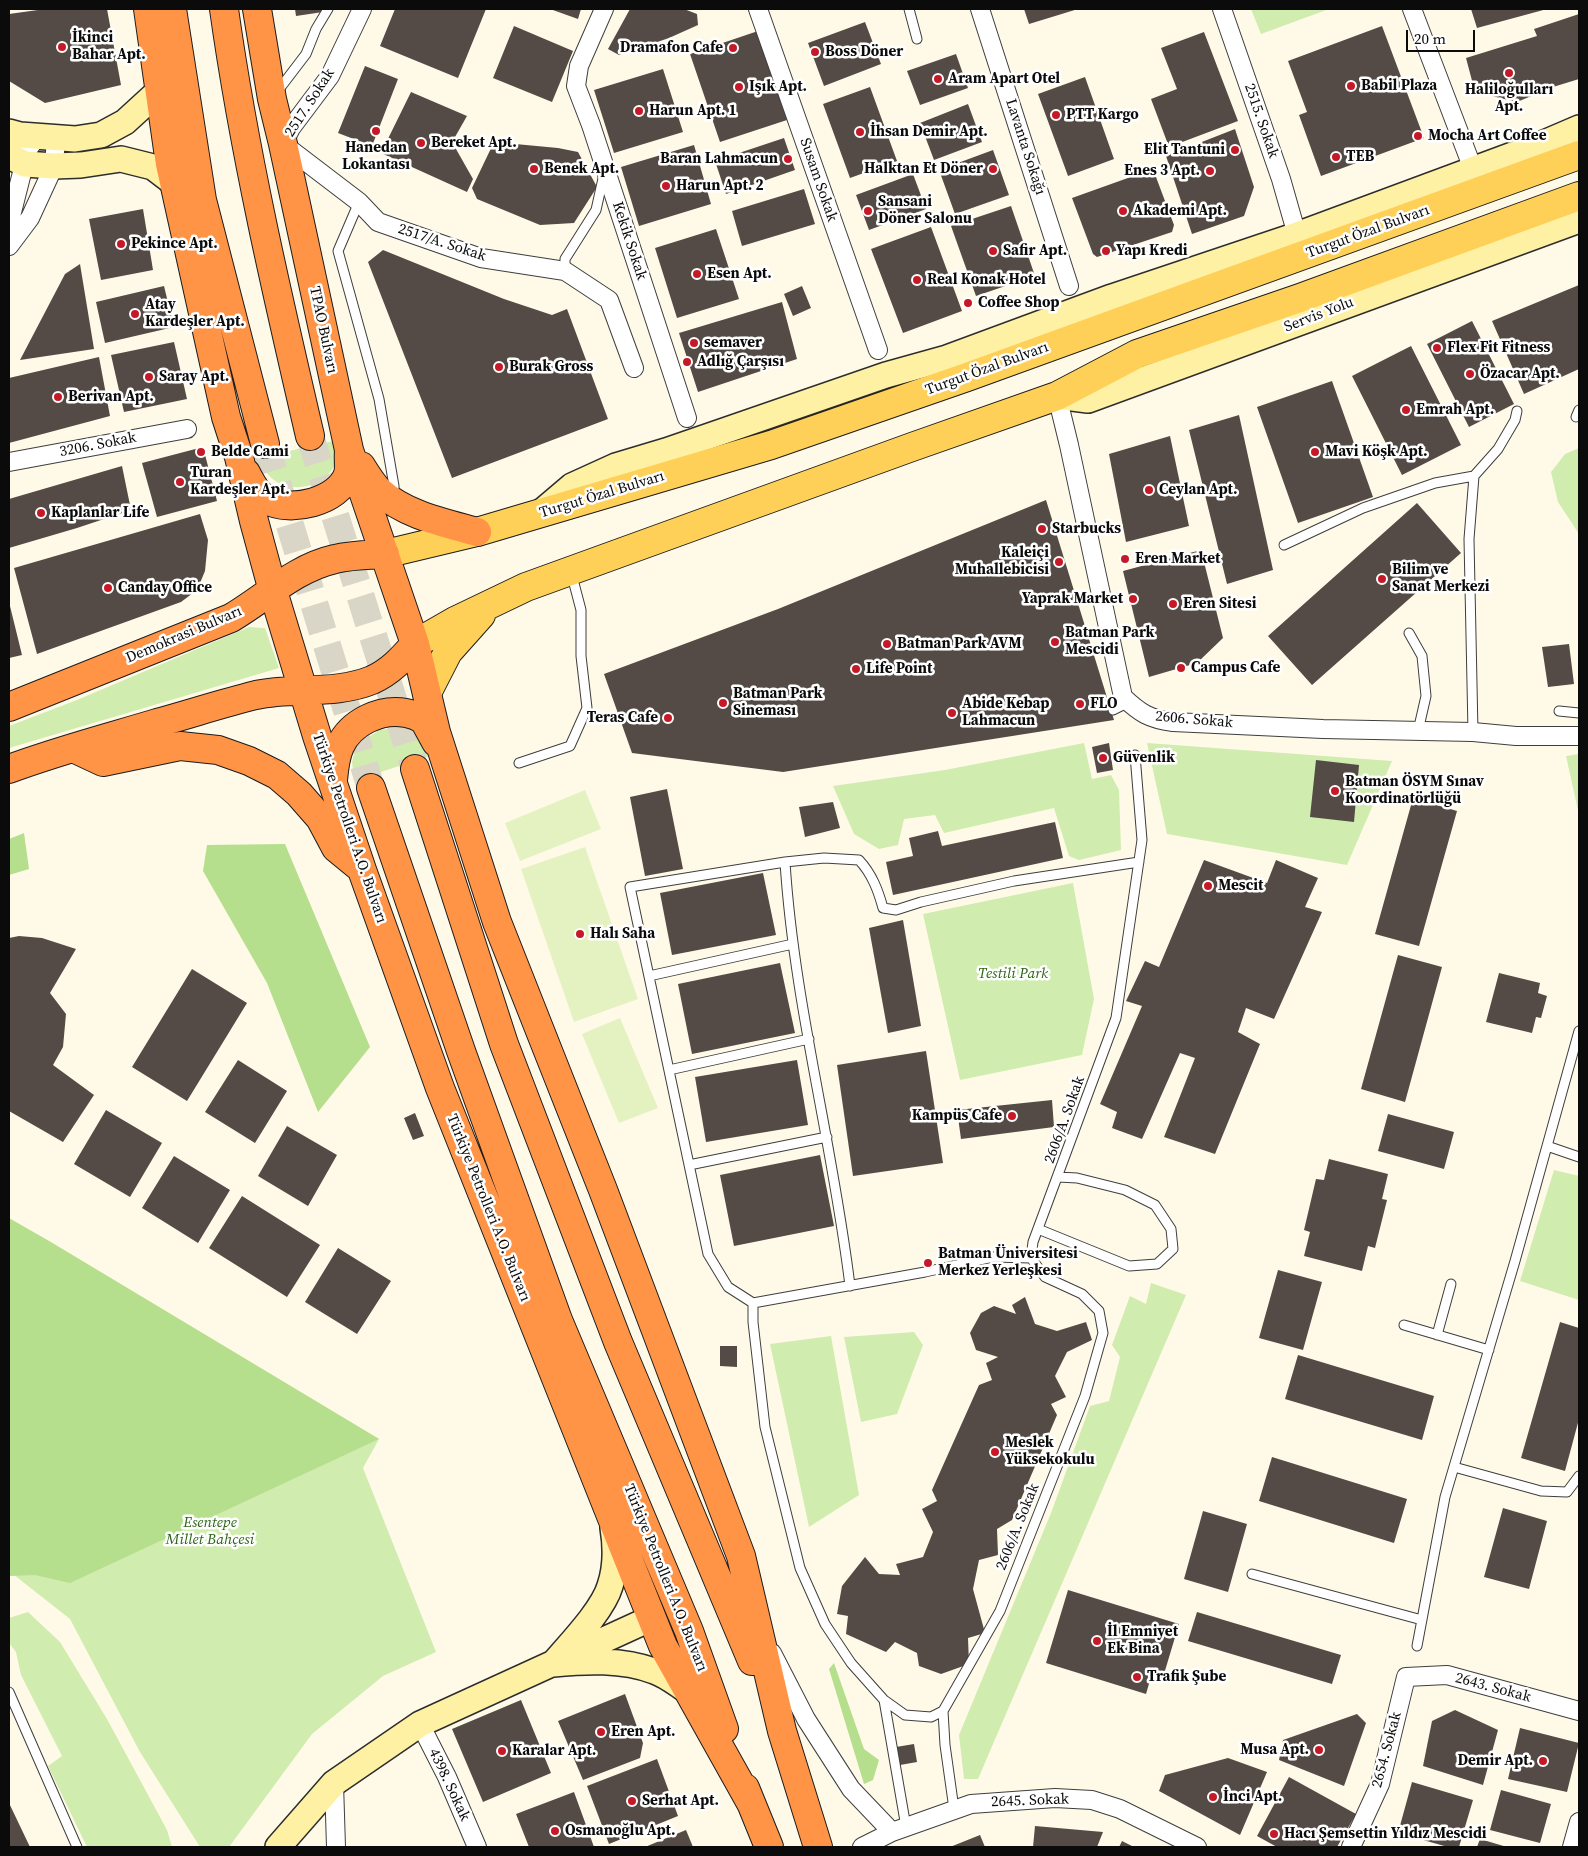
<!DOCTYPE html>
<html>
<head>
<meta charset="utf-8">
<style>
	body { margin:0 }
	#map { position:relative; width:1588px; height:1856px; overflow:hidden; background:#fffae8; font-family:"Source Serif 4",serif }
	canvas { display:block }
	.frame { position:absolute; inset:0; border:10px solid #0b0b0b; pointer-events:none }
	.scale { position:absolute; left:1406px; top:30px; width:69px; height:22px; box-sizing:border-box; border:2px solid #0b0b0b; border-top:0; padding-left:6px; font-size:15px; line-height:18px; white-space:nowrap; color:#0b0b0b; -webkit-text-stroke:4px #fff; paint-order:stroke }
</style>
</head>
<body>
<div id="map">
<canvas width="1588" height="1856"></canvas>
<div class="frame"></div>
<div class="scale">20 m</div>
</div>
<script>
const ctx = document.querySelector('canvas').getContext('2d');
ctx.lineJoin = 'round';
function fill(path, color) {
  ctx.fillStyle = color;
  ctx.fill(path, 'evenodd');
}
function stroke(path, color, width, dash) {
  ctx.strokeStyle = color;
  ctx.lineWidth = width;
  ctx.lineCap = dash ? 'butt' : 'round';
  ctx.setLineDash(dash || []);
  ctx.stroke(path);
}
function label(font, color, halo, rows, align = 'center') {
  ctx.font = font + ' "Source Serif 4",serif';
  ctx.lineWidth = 5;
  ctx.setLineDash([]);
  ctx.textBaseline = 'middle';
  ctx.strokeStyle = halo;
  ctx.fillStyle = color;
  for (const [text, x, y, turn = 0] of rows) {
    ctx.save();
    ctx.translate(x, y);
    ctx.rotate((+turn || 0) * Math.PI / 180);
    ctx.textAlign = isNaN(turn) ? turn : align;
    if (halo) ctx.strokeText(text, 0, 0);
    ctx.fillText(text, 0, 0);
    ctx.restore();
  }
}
fill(new Path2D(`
	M1251,9H1329L1261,34Z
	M338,440C338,445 339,450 338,455C333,484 296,496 274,480C267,475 262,466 258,458Z
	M1579,448V534L1558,502L1551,472L1565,454Z
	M249,627L265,628L279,668L9,748V726L77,700Z
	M395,728L418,734L435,754L354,781L352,762L355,751L366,739L379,730Z
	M1084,743L1092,779L1111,775L1119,790L1121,850L1079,860L1069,856L1054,808L944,833L935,815L904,819L898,845L879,849L854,834L833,786L945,770Z
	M1147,743L1392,761L1347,865L1167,834Z
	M1579,754V815L1566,756Z
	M1073,883L1094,999L1082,1055L960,1080L923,914Z
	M1554,1170L1579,1176V1300L1520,1281Z
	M9,1219L49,1241L379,1439L363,1468L436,1652L383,1676L312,1734L229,1847H200L140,1752L70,1619L9,1571Z
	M1151,1283L1186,1295L978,1779H964L959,1735L1051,1513L1090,1406L1109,1401L1120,1357L1112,1345L1130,1296L1146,1304Z
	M914,1332L923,1345L897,1414L861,1422L844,1337Z
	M831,1336L859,1495L809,1527L770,1344Z
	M28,1612L60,1642L107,1719L167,1830L172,1847H87L48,1766L62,1756L21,1675L16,1652L9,1643V1618Z`), '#d1ecaf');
fill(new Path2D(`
	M24,833L29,869L9,875V839Z
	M285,844L370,1047L318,1112L267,983L203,871L207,845Z
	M9,1218L49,1241L379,1439L70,1583L35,1575L9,1576Z
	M834,1663L864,1749L879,1760L873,1780L864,1784L829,1669Z`), '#b5de8d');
fill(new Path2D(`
	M585,790L601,829L520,861L505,823Z
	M585,847L638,999L574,1022L521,869Z
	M620,1018L658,1108L619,1123L582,1034Z`), '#e4f2c2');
fill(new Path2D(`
	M45,9H107L121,85L45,103L9,81V14Z
	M295,9H323V12L296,16Z
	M395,9H486L458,78L380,46Z
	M550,9H581L578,19Z
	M630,9H684L697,14L698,25L669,38L619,55L608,49Z
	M1024,9H1078L1029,24Z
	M1471,9H1547L1477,28Z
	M1579,14V79L1553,87L1517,102L1475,92L1466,58L1537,36L1534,29Z
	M865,22L881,64L824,86L808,43Z
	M514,26L573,51L552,102L493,78Z
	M1382,26L1424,138L1321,176L1299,115L1307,112L1288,61Z
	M758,31L787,120L720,142L690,54Z
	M1204,32L1238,121L1169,147L1151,99L1177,89L1161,48Z
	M956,54L968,88L920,105L907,71Z
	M365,66L398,79L372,146L338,133Z
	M663,69L683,132L614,153L594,90Z
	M1085,77L1114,159L1068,176L1038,94Z
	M870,87L897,161L850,178L823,104Z
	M411,92L467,116L455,137L456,149L473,179L467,192L381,153Z
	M968,104L982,142L934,160L920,123Z
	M1235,129L1254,187L1244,216L1192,234L1166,156Z
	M784,138L795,170L726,194L715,161Z
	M494,142L558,148L578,152L597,187L574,223L540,225L477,199L472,188Z
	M694,145L711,204L639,226L621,167Z
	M993,150L1009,195L955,214L939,170Z
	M1153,169L1174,225L1172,232L1097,257L1093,254L1072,198Z
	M913,174L926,209L869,230L856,195Z
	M804,189L815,224L742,246L732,211Z
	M1011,206L1035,276L976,296L951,226Z
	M143,209L153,270L101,280L89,219Z
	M931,227L962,311L903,333L871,249Z
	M716,229L739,299L677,318L655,248Z
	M383,250L504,299L552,315L567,309L608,419L452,478L368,262Z
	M80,264L94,349L20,360L65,274Z
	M1579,285V369L1524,394L1492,321Z
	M164,286L174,327L105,343L96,302Z
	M802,286L811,308L793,316L784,294Z
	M782,302L797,359L698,392L679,333Z
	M1472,321L1514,404L1469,427L1427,344Z
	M174,342L187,399L124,412L111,355Z
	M1411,346L1461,445L1402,475L1352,376Z
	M99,357L110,416L9,443V378Z
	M1332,381L1373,497L1298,523L1257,407Z
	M1239,415L1273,570L1227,584L1189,430Z
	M1170,436L1189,526L1126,542L1109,454Z
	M203,447L217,501L157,517L142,463Z
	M122,466L131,510L77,528L9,548V499Z
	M1046,500L1114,720L783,772L632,753L604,674L778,609Z
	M1417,503L1461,553L1312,685L1268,636Z
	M200,514L208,540L205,571L200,583L193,593L181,602L37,654L14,568Z
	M1201,550L1223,638L1197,663L1149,677L1123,571Z
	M9,602L22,655L9,658Z
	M1569,644L1574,684L1548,687L1542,647Z
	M1109,743L1113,770L1097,773L1092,747Z
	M1316,760L1359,765L1354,822L1310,817Z
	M667,789L683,869L645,876L630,797Z
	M1413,798L1457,811L1419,946L1375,934Z
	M833,802L840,828L805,837L799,807Z
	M1055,822L1063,858L893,895L886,862L913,856L909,838L938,831L942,846Z
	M1204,860L1267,883L1276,860L1318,878L1305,907L1322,912L1274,1019L1246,1008L1238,1032L1260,1044L1215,1154L1164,1137L1195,1058L1180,1053L1142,1139L1112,1128L1117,1112L1100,1104L1142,1006L1126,1001L1145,961L1159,967Z
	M763,873L776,935L672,955L660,893Z
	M903,920L921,1026L888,1033L869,928Z
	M19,936L42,938L76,949L50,993L66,1014L63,1047L53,1065L94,1095L63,1142L9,1111V938Z
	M1398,955L1442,967L1405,1102L1361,1089Z
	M780,963L795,1033L692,1054L678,984Z
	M192,969L247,1003L187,1101L132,1067Z
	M1499,973L1540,983L1538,993L1547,996L1541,1018L1536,1017L1532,1033L1486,1022Z
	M926,1051L943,1163L853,1176L837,1065Z
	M238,1060L287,1091L255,1143L205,1112Z
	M797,1060L808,1125L706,1142L695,1077Z
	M1052,1100L1054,1127L961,1139L957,1110Z
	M106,1110L162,1143L130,1197L74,1164Z
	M415,1113L424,1136L413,1140L404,1118Z
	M1388,1114L1454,1132L1444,1169L1378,1151Z
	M287,1126L337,1155L308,1206L258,1176Z
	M820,1155L834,1226L734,1246L720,1175Z
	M174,1156L230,1190L198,1243L142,1208Z
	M1329,1159L1388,1174L1382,1199L1387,1200L1375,1248L1368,1246L1362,1271L1304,1256L1310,1232L1304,1230L1316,1179L1324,1180Z
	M242,1196L320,1245L287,1297L209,1248Z
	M338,1248L391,1281L357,1334L305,1302Z
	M1278,1270L1322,1282L1303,1350L1259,1338Z
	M1025,1297L1035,1324L1057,1331L1086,1322L1092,1340L1067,1352L1055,1376L1066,1397L1051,1404L1057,1415L1012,1520L997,1529L998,1555L979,1560L973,1589L985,1633L968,1638L969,1664L941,1674L919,1666L917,1653L895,1642L886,1652L846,1634L848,1616L837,1614L842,1586L865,1557L879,1574L900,1575L896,1564L923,1557L933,1532L922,1509L937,1501L932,1490L979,1385L992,1380L986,1363L998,1357L976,1350L970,1333L981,1313L994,1306L1016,1314L1012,1305Z
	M1560,1322L1579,1328V1419L1565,1471L1521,1458Z
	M720,1346H737V1367L720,1366Z
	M1298,1355L1434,1396L1422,1440L1285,1399Z
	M1272,1457L1407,1499L1394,1543L1259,1501Z
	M1503,1508L1547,1521L1529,1589L1484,1577Z
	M1203,1511L1247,1524L1228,1592L1184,1579Z
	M1068,1590L1179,1624L1164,1674L1153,1670L1146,1694L1046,1663Z
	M1197,1612L1341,1655L1332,1684L1188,1641Z
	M625,1694L643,1743L640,1758L583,1780L558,1721Z
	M521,1700L551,1773L483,1802L452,1729Z
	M1455,1710L1498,1730L1483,1785L1423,1766L1432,1721Z
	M1357,1714L1366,1723L1344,1786L1279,1760L1283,1740Z
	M1520,1728L1579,1743L1567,1792L1508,1779Z
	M914,1744L917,1762L900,1765L896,1747Z
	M1228,1758L1267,1772L1240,1835L1159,1791L1165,1775Z
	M657,1759L678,1816L609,1844L587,1786Z
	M1289,1777L1356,1814L1337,1847H1277L1257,1836Z
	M1412,1782L1473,1800L1459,1847H1448L1398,1833Z
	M1501,1790L1551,1804L1540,1843L1490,1830Z
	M574,1792L594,1847H529L516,1814Z
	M9,1803L30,1847H9Z
	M1035,1826L1103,1832L1097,1847H1033Z
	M686,1830L693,1847H645Z
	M980,1835L985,1847H950Z
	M1480,1839L1507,1847H1477Z
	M1122,1841L1134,1847H1119Z`), '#544b46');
stroke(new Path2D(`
	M310,436L415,769
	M265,444L371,788`), '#dad6c7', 28, [28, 14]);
const lane = new Path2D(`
	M909,9L917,39
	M277,92L306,54L316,29L328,9
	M359,202L338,251L379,399L394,486V496
	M565,271V259L596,210L604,174
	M1576,417L1579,410
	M1284,545L1363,508L1435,483L1474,476
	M1409,633L1422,656L1426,696L1418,731
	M1113,710L1123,705V697
	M1559,711L1579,713
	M1473,732L1469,539L1474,476L1498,449L1515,420L1517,411
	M519,763L570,746L587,708L581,656V610L571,572
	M785,862C794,1004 833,1144 850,1286
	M649,976L793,944
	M669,1070L809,1039
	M1547,1146L1579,1157
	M689,1165L827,1137
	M1038,1229L1129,1266L1157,1264L1173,1249L1171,1229L1155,1205L1125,1190L1077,1178L1058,1177
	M1031,1258L993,1257L925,1272L753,1303L728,1287L708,1254L630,887L785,862L824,858L859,860C872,874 878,890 883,908L896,910L921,902L1014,881L1139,862
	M753,1303V1322L765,1427L800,1568L825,1624L851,1663L884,1700L905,1715L931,1717L943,1711L1000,1611L1085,1396L1103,1333L1099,1311L1082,1294L1045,1277L1031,1258L1033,1242L1116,1018L1142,840L1135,755
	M1404,1325L1489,1350
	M1437,1335L1451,1284
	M1454,1467L1541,1491L1567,1492L1579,1476
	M1252,1574L1422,1620
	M1417,1646L1445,1497L1515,1261L1579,1031
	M9,1692L77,1847
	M884,1700L906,1827
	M943,1711L945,1745L954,1809`);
const street = new Path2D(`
	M362,9L330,76L291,128L283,144L359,202L378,222L481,258L565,271L609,300L634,368
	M604,9L579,66L576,86L591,125L687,418
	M758,9L878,350
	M980,9L1069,286
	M1222,9L1281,179L1297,235
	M1412,9L1473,169
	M9,224L28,149L38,136
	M9,246L30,218L54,166L56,137
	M1057,396L1069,445L1123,697C1140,713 1149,719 1173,722L1323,729L1473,732L1516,736H1579
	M9,462L187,429
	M772,1653L806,1719L851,1789L892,1832
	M420,1724L447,1777L477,1847
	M334,1783L336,1847
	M862,1847L892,1832L971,1804L1055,1798L1092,1800L1120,1809L1197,1847
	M1351,1847L1380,1784L1406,1677L1447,1675L1579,1711
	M1572,1847L1579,1822`);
const secondary = new Path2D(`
	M9,132L20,135L75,139L101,135L125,122L160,90
	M9,156L25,164L54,166L81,165L121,159L153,167L174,183
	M1057,396L1088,400L1579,220
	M539,514L572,486L616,466L666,451L886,375L947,358L1112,297L1297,235L1537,146L1579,128
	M613,1528C616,1546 616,1568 610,1586C603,1610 570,1644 553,1664C586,1661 622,1659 654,1671C666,1675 677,1684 688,1691
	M278,1847L334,1783L420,1724L652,1618`);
const primary = new Path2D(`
	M385,554L477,532L771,445L967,377L1579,155
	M415,644L455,621L526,587L912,447L1057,396L1137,354L1300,298L1579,196
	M427,693L448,652L481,615`);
const highway = new Path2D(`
	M148,9L170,164L226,417L239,457L254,521L273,591L317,736L362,870L440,1088L663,1646L752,1805
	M172,9L202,200L265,444
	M224,9C244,152 277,294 310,436
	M257,9L272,99L283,144L349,450L415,644L436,732L497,922L603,1190L741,1556L782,1731L818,1847
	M361,466C366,474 372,484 379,491C405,515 445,523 477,532
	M246,473C251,483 257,495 267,500C290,513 339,502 348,474C350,468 348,458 349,451
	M9,707L231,618C265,598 295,568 335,559C351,555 369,555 385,554
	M73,748L103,762L180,746L218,750L249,761L277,775L299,794L320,818L336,848L358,866
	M9,769C57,751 107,738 157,723C190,714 223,703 256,695C293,687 336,695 372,680C390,672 402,659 415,644
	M415,769L504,1044L618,1342L752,1661
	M333,780C334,769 335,757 340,746C351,722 381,708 406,713C412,714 419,717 424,720L436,742
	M371,788L461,1051L558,1320L689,1631L724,1729
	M745,1788L769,1847`);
stroke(lane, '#3e3e3e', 11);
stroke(street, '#3e3e3e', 20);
stroke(secondary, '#2d2d2d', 28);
stroke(primary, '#1c1c1c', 30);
stroke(highway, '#1c1c1c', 30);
stroke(lane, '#fff', 9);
stroke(street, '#fff', 18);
stroke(secondary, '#fff1a3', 25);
stroke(primary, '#ffd058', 28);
stroke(highway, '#ff9346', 28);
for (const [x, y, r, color] of [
	[62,47,5,"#c51928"],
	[733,48,5,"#c51928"],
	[815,52,5,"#c51928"],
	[1509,73,5,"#c51928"],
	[938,79,5,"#c51928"],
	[1351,86,5,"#c51928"],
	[739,87,5,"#c51928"],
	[639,111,5,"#c51928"],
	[1056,115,5,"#c51928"],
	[376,131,5,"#c51928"],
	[860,132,5,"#c51928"],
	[1418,136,5,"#c51928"],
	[421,143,5,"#c51928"],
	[1235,150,5,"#c51928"],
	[1336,157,5,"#c51928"],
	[788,159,5,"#c51928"],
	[534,169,5,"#c51928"],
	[993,169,5,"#c51928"],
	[1210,171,5,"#c51928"],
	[666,186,5,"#c51928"],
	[868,211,5,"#c51928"],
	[1123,211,5,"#c51928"],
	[121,244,5,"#c51928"],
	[993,251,5,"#c51928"],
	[1106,251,5,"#c51928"],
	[697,274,5,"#c51928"],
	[917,280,5,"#c51928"],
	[968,303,5,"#c51928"],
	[135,314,5,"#c51928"],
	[694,343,5,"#c51928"],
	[1437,348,5,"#c51928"],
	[687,362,5,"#c51928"],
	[499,367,5,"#c51928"],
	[1470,374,5,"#c51928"],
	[149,377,5,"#c51928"],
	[58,397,5,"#c51928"],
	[1406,410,5,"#c51928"],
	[201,452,5,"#c51928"],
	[1315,452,5,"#c51928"],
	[180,482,5,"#c51928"],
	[1149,490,5,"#c51928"],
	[41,513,5,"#c51928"],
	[1042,529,5,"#c51928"],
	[1125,559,5,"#c51928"],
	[1059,562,5,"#c51928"],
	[1382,579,5,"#c51928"],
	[108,588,5,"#c51928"],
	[1133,599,5,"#c51928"],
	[1173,604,5,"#c51928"],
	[1055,642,5,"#c51928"],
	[887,644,5,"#c51928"],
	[1181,668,5,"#c51928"],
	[856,669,5,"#c51928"],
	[723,703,5,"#c51928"],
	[1080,704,5,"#c51928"],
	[952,713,5,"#c51928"],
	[668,718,5,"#c51928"],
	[1103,758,5,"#c51928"],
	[1335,791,5,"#c51928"],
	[1208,886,5,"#c51928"],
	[580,934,5,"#c51928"],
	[1012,1116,5,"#c51928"],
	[928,1263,5,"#c51928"],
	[995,1452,5,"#c51928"],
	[1097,1641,5,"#c51928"],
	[1137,1677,5,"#c51928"],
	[601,1732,5,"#c51928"],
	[1319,1750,5,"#c51928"],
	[502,1751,5,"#c51928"],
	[1543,1761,5,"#c51928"],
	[1213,1797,5,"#c51928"],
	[632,1801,5,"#c51928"],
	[555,1831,5,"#c51928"],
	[1274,1834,5,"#c51928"]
]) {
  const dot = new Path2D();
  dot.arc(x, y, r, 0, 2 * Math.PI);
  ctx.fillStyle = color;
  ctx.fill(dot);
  stroke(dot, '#fff', 2);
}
label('bold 15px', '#0b0b0b', '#fff', [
	["İkinci",72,38],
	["Bahar Apt.",72,55],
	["Dramafon Cafe",723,48,"right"],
	["Boss Döner",825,52],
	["Aram Apart Otel",948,79],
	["Babil Plaza",1361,86],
	["Işık Apt.",749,87],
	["Haliloğulları",1509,90,"center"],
	["Apt.",1509,107,"center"],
	["Harun Apt. 1",649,111],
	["PTT Kargo",1066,115],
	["İhsan Demir Apt.",870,132],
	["Mocha Art Coffee",1428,136],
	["Bereket Apt.",431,143],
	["Hanedan",376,148,"center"],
	["Lokantası",376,165,"center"],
	["Elit Tantuni",1225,150,"right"],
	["TEB",1346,157],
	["Baran Lahmacun",778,159,"right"],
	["Benek Apt.",544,169],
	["Halktan Et Döner",983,169,"right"],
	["Enes 3 Apt.",1200,171,"right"],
	["Harun Apt. 2",676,186],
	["Sansani",878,202],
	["Döner Salonu",878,219],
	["Akademi Apt.",1133,211],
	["Pekince Apt.",131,244],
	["Safir Apt.",1003,251],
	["Yapı Kredi",1116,251],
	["Esen Apt.",707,274],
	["Real Konak Hotel",927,280],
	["Coffee Shop",978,303],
	["Atay",145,305],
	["Kardeşler Apt.",145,322],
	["semaver",704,343],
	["Flex Fit Fitness",1447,348],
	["Adlığ Çarşısı",697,362],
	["Burak Gross",509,367],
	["Özacar Apt.",1480,374],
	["Saray Apt.",159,377],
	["Berivan Apt.",68,397],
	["Emrah Apt.",1416,410],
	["Belde Cami",211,452],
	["Mavi Köşk Apt.",1325,452],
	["Turan",190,473],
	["Kardeşler Apt.",190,490],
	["Ceylan Apt.",1159,490],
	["Kaplanlar Life",51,513],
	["Starbucks",1052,529],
	["Kaleiçi",1049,553,"right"],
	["Muhallebicisi",1049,570,"right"],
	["Eren Market",1135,559],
	["Bilim ve",1392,570],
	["Sanat Merkezi",1392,587],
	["Canday Office",118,588],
	["Yaprak Market",1123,599,"right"],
	["Eren Sitesi",1183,604],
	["Batman Park",1065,633],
	["Mescidi",1065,650],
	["Batman Park AVM",897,644],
	["Campus Cafe",1191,668],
	["Life Point",866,669],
	["Batman Park",733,694],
	["Sineması",733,711],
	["Abide Kebap",962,704],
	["Lahmacun",962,721],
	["FLO",1090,704],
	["Teras Cafe",658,718,"right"],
	["Güvenlik",1113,758],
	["Batman ÖSYM Sınav",1345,782],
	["Koordinatörlüğü",1345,799],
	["Mescit",1218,886],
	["Halı Saha",590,934],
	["Kampüs Cafe",1002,1116,"right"],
	["Batman Üniversitesi",938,1254],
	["Merkez Yerleşkesi",938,1271],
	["Meslek",1005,1443],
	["Yüksekokulu",1005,1460],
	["İl Emniyet",1107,1632],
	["Ek Bina",1107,1649],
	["Trafik Şube",1147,1677],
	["Eren Apt.",611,1732],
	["Musa Apt.",1309,1750,"right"],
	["Karalar Apt.",512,1751],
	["Demir Apt.",1533,1761,"right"],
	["İnci Apt.",1223,1797],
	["Serhat Apt.",642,1801],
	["Osmanoğlu Apt.",565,1831],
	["Hacı Şemsettin Yıldız Mescidi",1284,1834]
], 'left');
label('15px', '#0b0b0b', '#fff', [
	["2517. Sokak",310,103,-57],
	["2515. Sokak",1261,121,71],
	["Lavanta Sokağı",1025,147,72],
	["Susam Sokak",818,180,71],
	["Turgut Özal Bulvarı",1368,232,-20],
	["Kekik Sokak",629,241,72],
	["2517/A. Sokak",442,243,18],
	["Servis Yolu",1319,315,-21],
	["TPAO Bulvarı",323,330,78],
	["Turgut Özal Bulvarı",987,369,-20],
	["3206. Sokak",98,445,-11],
	["Turgut Özal Bulvarı",602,495,-17],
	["Demokrasi Bulvarı",184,635,-23],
	["2606. Sokak",1194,720,5],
	["Türkiye Petrolleri A.O. Bulvarı",349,828,71],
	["2606/A. Sokak",1065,1120,-70],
	["Türkiye Petrolleri A.O. Bulvarı",488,1208,68],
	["2606/A. Sokak",1018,1527,-68],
	["Türkiye Petrolleri A.O. Bulvarı",665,1578,68],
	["2643. Sokak",1493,1688,15],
	["2654. Sokak",1387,1750,-75],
	["4398. Sokak",449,1785,65],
	["2645. Sokak",1030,1801,-2]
]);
label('italic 15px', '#2b6617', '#fff', [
	["Testili Park",1013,974],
	["Esentepe",210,1523],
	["Millet Bahçesi",210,1540]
]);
</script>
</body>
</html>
